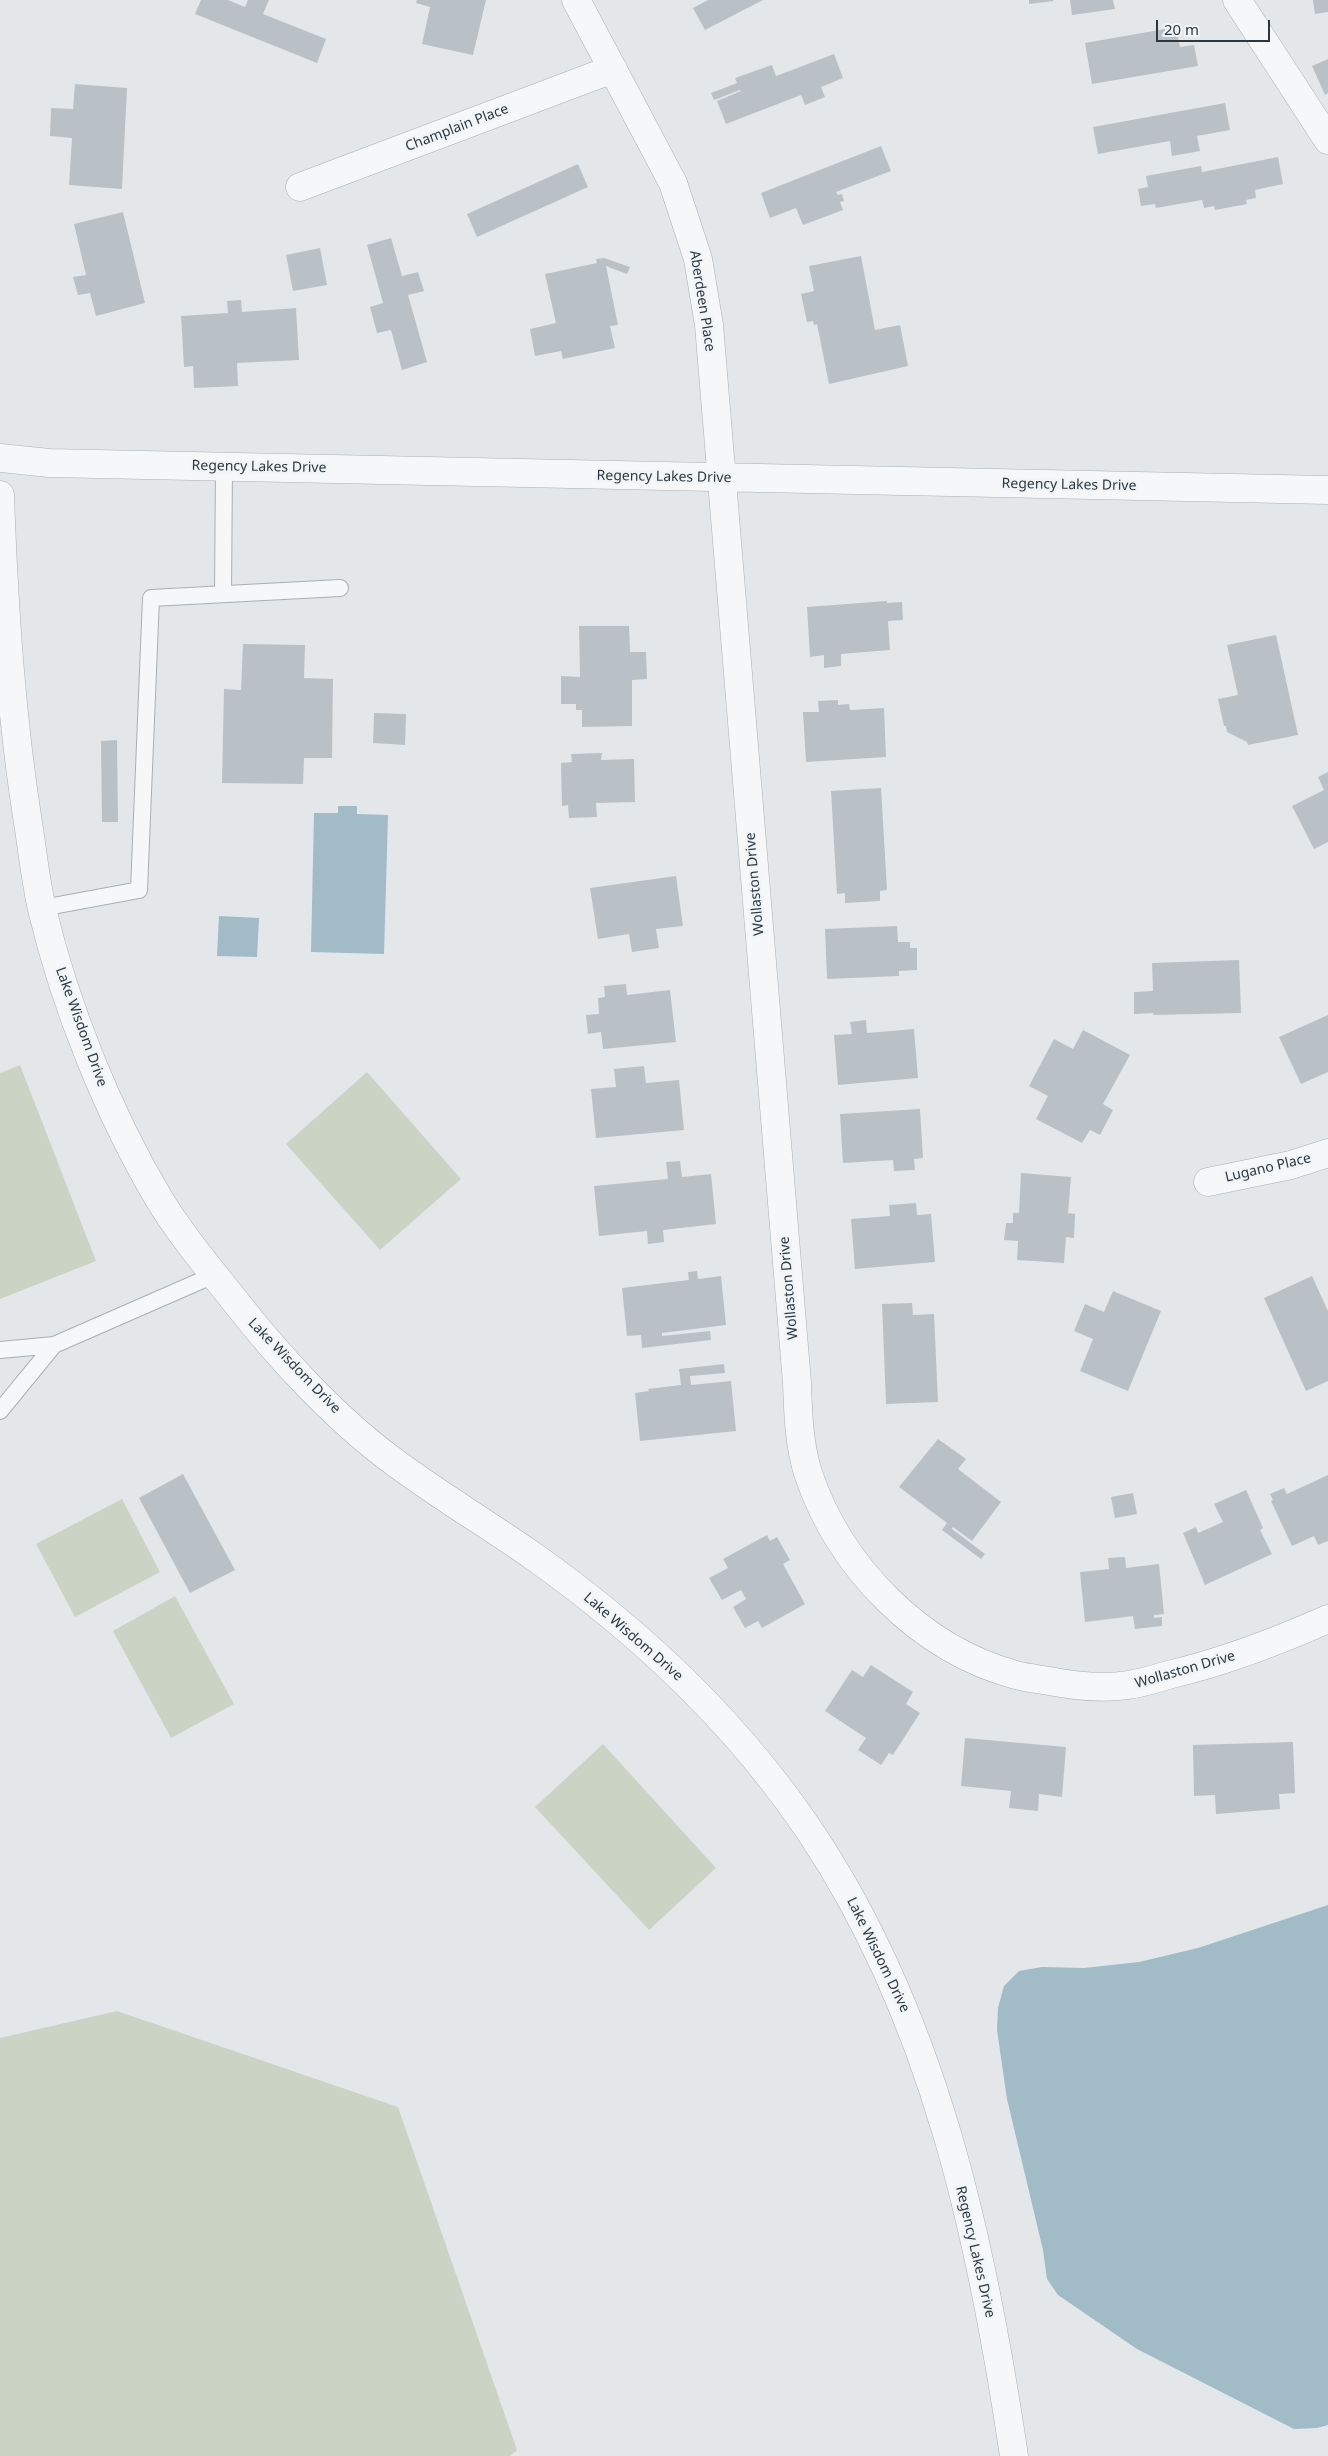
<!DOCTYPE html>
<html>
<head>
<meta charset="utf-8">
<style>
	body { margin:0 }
	#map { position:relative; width:1328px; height:2456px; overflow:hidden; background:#e3e7ea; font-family:"Noto Sans",sans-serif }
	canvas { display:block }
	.scale { position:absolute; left:1156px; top:20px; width:114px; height:22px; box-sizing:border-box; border:2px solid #2c3841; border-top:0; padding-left:6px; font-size:15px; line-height:18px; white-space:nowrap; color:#2c3841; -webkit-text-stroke:4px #f2f5f7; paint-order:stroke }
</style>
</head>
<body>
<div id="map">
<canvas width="1328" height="2456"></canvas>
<div class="scale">20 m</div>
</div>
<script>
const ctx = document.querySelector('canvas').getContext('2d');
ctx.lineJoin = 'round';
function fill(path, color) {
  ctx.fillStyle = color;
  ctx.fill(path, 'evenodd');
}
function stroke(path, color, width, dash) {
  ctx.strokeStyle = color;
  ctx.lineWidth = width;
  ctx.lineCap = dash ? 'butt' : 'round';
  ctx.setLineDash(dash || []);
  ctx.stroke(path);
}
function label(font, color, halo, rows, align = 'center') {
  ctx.font = font + ' "Noto Sans",sans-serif';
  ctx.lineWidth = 5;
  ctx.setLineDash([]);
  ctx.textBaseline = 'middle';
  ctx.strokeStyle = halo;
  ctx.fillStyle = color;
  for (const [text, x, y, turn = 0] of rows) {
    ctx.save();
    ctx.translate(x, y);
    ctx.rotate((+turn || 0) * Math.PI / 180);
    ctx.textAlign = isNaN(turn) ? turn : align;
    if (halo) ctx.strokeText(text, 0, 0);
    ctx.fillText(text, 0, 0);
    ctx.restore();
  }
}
fill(new Path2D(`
	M20,1065L96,1261L0,1299V1073Z
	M367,1072L461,1179L380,1250L286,1144Z
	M122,1499L160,1572L75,1617L36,1544Z
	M175,1596L234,1704L171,1738L113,1631Z
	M603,1744L716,1868L649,1930L535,1807Z
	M117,2011L398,2107L517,2450L510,2456H0V2038Z`), '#cbd3c5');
fill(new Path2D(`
	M338,806H357V814L388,815L384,954L311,952L314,813H338Z
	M219,916L259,918L257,957L217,956Z
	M1328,1905V2425L1317,2428L1294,2429L1137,2349L1058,2295L1047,2279L1043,2250L1007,2099L997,2030L998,2008L1004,1986L1019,1971L1042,1967L1084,1968L1139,1962L1198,1948Z`), '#a1bbc7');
fill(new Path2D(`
	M201,0H228L245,7L248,0H269L263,14L326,39L317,63L195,14Z
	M417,0H486L473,55L422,44L430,7L416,3Z
	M708,0H763L705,30L693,8Z
	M1029,0H1053V1L1029,4Z
	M1070,0H1113L1115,9L1072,15Z
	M1313,0H1328V12L1315,14Z
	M1176,27L1180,47L1194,45L1198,66L1092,84L1085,43Z
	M834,54L843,78L821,87L825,97L805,105L801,95L726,124L717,101L741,91L740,90L714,100L711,93L737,83L735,78L772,65L776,76Z
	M1328,59V93L1325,95L1312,66Z
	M75,84L127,88L122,189L69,185L72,138L50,136L51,108L73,109Z
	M1225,103L1230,130L1197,136L1200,151L1172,156L1170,141L1098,154L1093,127Z
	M881,146L891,171L836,192L838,195L842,194L844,201L840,202L843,210L803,225L796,208L770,218L761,193Z
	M1278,157L1283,184L1255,190L1256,198L1246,200L1247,204L1215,210L1214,206L1204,208L1202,200L1156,208L1155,204L1141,206L1138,189L1148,187L1146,176L1201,166L1202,172Z
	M578,164L588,187L477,237L467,214Z
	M123,212L145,303L96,316L90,293L78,295L73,277L86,275L74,224Z
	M391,238L402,276L418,272L424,291L408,295L427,362L402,370L391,330L377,333L370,307L383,303L367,245Z
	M320,248L327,285L293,291L286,255Z
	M861,256L875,330L900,325L908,366L829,384L817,324L814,325L813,321L807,322L801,294L814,291L809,266Z
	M604,258L630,267L627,274L606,266L618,325L610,326L615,348L563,359L561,351L535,356L530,329L556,323L545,274L597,263L596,259Z
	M241,300L242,312L296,308L299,360L237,363L238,386L194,388L193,366L184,367L181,316L228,313L227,301Z
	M887,601V603L902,602L903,620L888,621L890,650L841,654V666L824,668V655L810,657L807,607Z
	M579,626H629L630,652H646L647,679L632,680V726L582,727V710H576V704H561V676L580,677Z
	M1276,635L1298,735L1248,745L1247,742L1227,732L1226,726H1224L1218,699L1238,695L1227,645Z
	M243,644L305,645L304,678L333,679L332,758H304L303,784L222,783L224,689L241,690Z
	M838,700V705L849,704L850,710L884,708L886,757L806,762L803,712H819L818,701Z
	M374,713L406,714L405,745L373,743Z
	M117,740L118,822H102L101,741Z
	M602,753L601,760L634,759L635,802L596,803L597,817L569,818L568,805L562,806L561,763L572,762L571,754Z
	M1328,772V842L1314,849L1292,806L1324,790L1318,777Z
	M881,788L887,890L880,891V901L845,903V893L837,894L831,791Z
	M676,876L683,926L656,929L659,948L632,952L629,934L598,939L590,888Z
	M897,926L898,942H910V948H917V970L899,971V976L827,979L825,929Z
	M1239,960L1241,1013L1153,1015L1154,1013L1134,1014V992L1153,991L1152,963Z
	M626,984L627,995L670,990L676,1042L603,1049L601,1032L588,1034L586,1015L599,1014L598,998L605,997L604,986Z
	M1328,1015V1072L1301,1084L1279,1037Z
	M866,1020L867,1033L914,1029L918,1078L838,1085L834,1035L852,1034L850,1022Z
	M1083,1030L1130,1055L1103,1104L1113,1110L1100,1135L1090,1130L1082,1143L1036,1119L1048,1096L1029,1086L1054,1039L1073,1049Z
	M644,1066L646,1083L679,1080L684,1130L596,1138L591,1089L616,1087L614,1069Z
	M920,1109L923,1158L914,1159L915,1170L894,1171L893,1160L843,1163L840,1114Z
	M680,1161L682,1177L711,1174L716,1224L663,1230L664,1242L648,1244L647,1231L599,1236L594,1186L668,1179L666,1162Z
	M1021,1173L1071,1177L1068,1213L1075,1214L1074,1238L1066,1237L1064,1263L1017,1260L1018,1241L1004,1240L1006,1223H1013V1213H1019Z
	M916,1203L917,1215L931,1214L935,1262L855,1269L851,1219L890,1216L889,1205Z
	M697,1271L698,1279L721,1276L726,1325L662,1333V1336L710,1331L711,1340L642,1348L641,1335L627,1336L622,1288L689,1280L688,1272Z
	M1312,1276L1328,1311V1381L1306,1391L1264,1298Z
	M1113,1291L1161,1311L1128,1391L1080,1371L1093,1339L1074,1331L1085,1304L1104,1312Z
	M912,1303L913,1315L934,1314L938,1402L886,1404L882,1304Z
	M724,1364L725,1373L690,1376L691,1385L731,1381L736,1431L640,1441L635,1393L649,1391L648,1389L681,1385L679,1369Z
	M938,1439L966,1459L958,1469L1001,1502L972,1541L953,1527L952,1529L985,1554L981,1559L942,1530L947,1523L899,1487Z
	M183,1474L235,1570L190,1593L139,1498Z
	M1328,1475V1541L1318,1545L1314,1536L1292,1546L1271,1501L1273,1500L1270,1494L1284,1488L1287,1494Z
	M1246,1490L1263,1528L1260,1530L1272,1554L1205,1585L1183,1533L1196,1527L1198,1533L1223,1522L1214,1504Z
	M1133,1493L1137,1514L1115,1518L1111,1497Z
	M767,1535L770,1541L777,1537L790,1560L783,1564L805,1604L762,1628L758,1621L745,1628L733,1607L746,1599L741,1590L722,1600L709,1578L728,1568L723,1559Z
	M1125,1557L1126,1568L1159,1564L1164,1614L1154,1615V1618L1162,1617V1626L1135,1629L1133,1616L1085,1622L1080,1572L1109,1569L1108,1558Z
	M871,1665L913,1692L906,1704L920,1713L893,1755L889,1753L881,1765L858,1750L866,1738L825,1711L852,1670L863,1677Z
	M965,1738L1066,1747L1062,1797L1039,1794L1038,1811L1009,1808L1011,1791L961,1786Z
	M1293,1742L1295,1793L1279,1794L1280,1809L1216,1814L1215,1795L1194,1796L1193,1745Z`), '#bac1c6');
const lane = new Path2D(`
	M223,594L224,466
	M42,908L139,890L151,598L340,588
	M0,1350L54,1345L214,1275
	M0,1411L54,1345`);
const street = new Path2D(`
	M576,0L673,183L698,259L709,325L797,1383C798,1413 799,1444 808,1473C839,1566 919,1649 1016,1675C1027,1678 1038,1679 1049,1681C1075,1686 1102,1689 1128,1685C1142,1683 1155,1679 1168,1675C1224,1662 1276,1642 1328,1619
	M1237,0L1328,140
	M300,187L613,69
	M0,458L49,463L1328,490
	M0,495C4,607 11,718 29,829C33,856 36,883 42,909C65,1006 108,1113 159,1199C181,1235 209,1268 235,1301C277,1355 334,1417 389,1458C435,1493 486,1523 533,1556C639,1631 738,1724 811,1833C934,2017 982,2240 1014,2456
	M1208,1182L1291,1165L1328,1153`);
stroke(lane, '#a8afb4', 18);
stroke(street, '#a8afb4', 29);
stroke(lane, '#f5f7f8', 16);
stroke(street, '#f5f7f8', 28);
label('14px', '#2c3841', '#f2f5f7', [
	["Champlain Place",457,128,-21],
	["Aberdeen Place",702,301,81],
	["Regency Lakes Drive",259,467,1],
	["Regency Lakes Drive",664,477,1],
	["Regency Lakes Drive",1069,485,1],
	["Wollaston Drive",755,884,-95],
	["Lake Wisdom Drive",81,1027,70],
	["Lugano Place",1268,1168,-13],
	["Wollaston Drive",789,1288,-95],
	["Lake Wisdom Drive",294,1366,46],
	["Lake Wisdom Drive",633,1637,41],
	["Wollaston Drive",1185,1670,-16],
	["Lake Wisdom Drive",878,1955,64],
	["Regency Lakes Drive",975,2252,77]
]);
</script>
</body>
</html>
